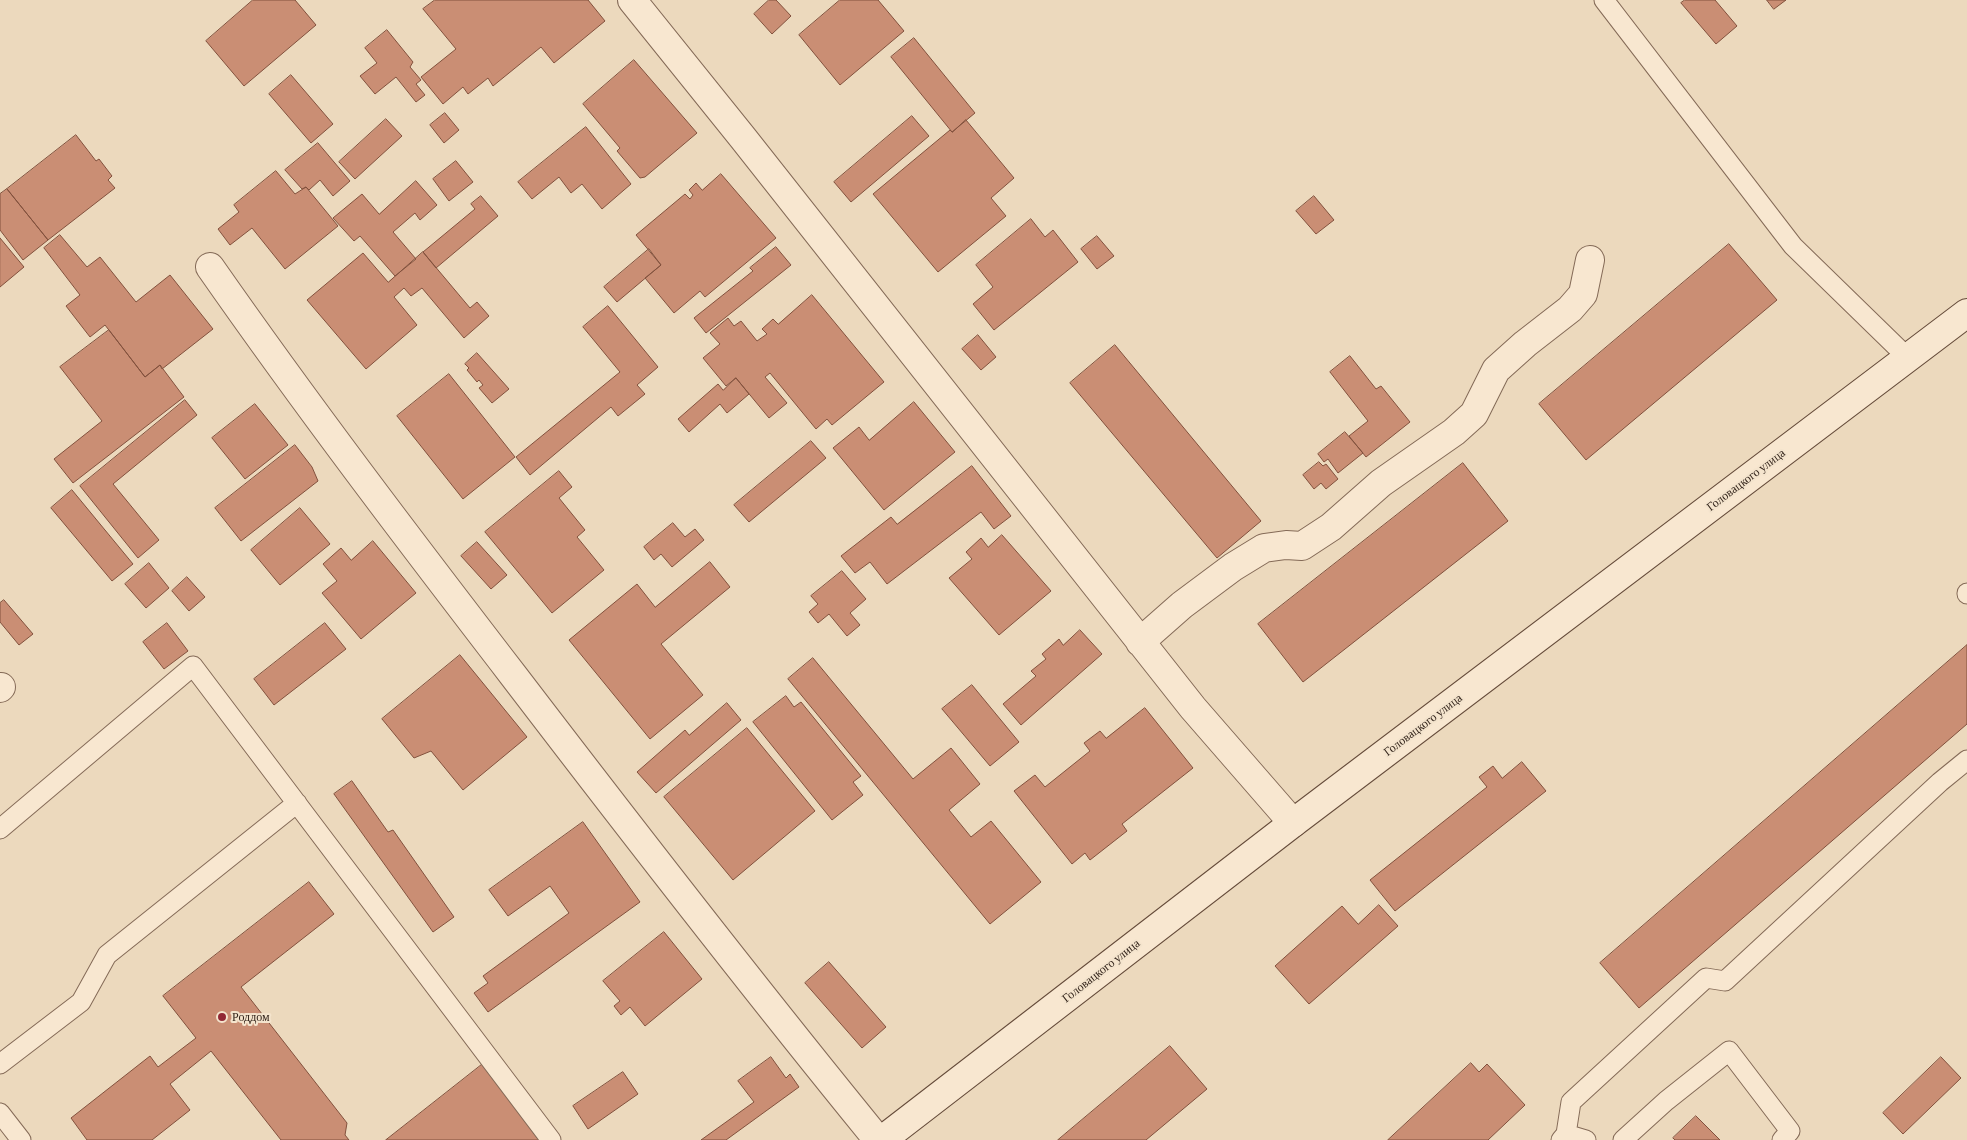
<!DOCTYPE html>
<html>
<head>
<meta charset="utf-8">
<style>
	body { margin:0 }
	canvas { display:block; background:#ecd9bd }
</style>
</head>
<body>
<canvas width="1967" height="1140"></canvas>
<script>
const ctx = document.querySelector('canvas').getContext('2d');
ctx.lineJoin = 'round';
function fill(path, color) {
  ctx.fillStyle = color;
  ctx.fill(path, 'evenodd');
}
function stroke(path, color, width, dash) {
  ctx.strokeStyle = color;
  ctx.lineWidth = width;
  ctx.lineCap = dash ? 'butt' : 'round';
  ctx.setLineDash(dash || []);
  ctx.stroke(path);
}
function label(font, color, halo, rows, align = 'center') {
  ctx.font = font + ' "Crimson Pro",serif';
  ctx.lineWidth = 4;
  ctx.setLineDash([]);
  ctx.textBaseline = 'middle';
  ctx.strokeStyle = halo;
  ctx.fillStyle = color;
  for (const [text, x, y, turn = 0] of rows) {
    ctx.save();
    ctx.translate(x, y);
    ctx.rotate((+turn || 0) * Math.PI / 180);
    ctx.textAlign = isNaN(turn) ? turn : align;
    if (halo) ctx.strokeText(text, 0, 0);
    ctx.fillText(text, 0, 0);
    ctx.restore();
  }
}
const building = new Path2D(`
	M253,0H295L316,25L244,86L206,41Z
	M435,0H588L605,21L554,63L541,47L493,86L488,78L468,94L463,87L443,104L421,77L456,49L423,9Z
	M769,0H776L791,16L772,34L754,14Z
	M840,0H878L904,31L840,85L799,35Z
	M1685,0H1715L1737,26L1716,44L1681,3Z
	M1767,0H1786L1774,9Z
	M387,30L413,62L410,67L421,80L416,84L425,95L416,102L396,77L375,94L360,76L377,63L365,48Z
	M914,38L975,113L952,132L891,57Z
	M634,60L697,133L645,177L640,178L617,151L620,148L583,104Z
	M291,75L333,124L311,143L269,94Z
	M445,113L459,130L444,143L430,125Z
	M912,116L929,136L851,202L834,182Z
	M386,119L402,136L355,179L339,162Z
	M966,120L1014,178L991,198L1006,216L938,272L873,194L950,130L952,132Z
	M586,127L631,184L602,209L582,184L571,193L559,177L532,199L518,182Z
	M76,135L96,161L99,159L112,176L108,180L115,188L48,240L7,189Z
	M318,143L350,181L333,196L320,180L309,190L306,187L302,189L285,170Z
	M456,161L473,182L449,201L433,179Z
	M276,171L295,194L306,187L338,226L285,269L252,228L230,245L218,229L239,212L234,205Z
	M721,174L776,238L705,297L700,291L674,313L645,278L661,265L636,235L685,194L690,199L693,195L689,190L696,183L702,190Z
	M416,181L437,205L420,220L415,213L393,232L416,259L395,276L360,236L354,241L333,218L362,194L379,214Z
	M7,189L48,240L23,260L0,230V194Z
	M481,196L498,216L436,268L423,252L475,209L471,204Z
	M1314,196L1334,220L1316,234L1296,211Z
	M1031,219L1045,237L1053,230L1078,262L994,330L973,304L993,287L976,265Z
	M60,235L87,267L100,257L136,302L170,275L213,329L162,369L160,365L145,377L105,325L90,337L66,306L80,295L44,248Z
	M1097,236L1114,256L1097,269L1081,249Z
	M0,238L24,267L0,287Z
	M1729,244L1777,300L1586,460L1539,404Z
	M776,247L791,265L706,333L694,318L753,271L750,268Z
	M649,249L661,265L617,302L604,287Z
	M423,252L470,308L477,302L489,316L464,338L422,288L411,296L404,288L394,297L417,325L366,369L307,300L363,253L388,282Z
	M812,295L884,382L832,425L827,419L816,429L770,373L765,377L787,403L769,418L736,378L726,386L703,358L720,344L710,333L728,318L734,326L741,321L757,341L767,334L762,329L773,319L778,324Z
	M608,306L658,367L637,385L645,394L618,416L611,407L530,475L516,457L620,372L583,327Z
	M109,330L145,377L160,365L184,397L73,483L54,459L102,421L60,367Z
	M978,335L996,357L981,370L962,349Z
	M1115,345L1261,521L1217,558L1070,383Z
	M477,353L509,389L492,403L479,388L483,385L479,380L477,382L467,370L469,368L465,364Z
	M1350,356L1376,389L1381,386L1410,422L1366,457L1349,436L1368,421L1330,372Z
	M449,374L515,457L463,499L397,416Z
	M736,378L749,394L727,413L720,404L689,432L678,419L718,384L723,390Z
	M185,400L197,415L113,484L159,540L138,558L80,486Z
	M914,402L955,452L884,510L833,448L859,427L869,440Z
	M255,404L288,445L245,479L212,438Z
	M1345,432L1363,453L1338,473L1328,459L1324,462L1318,454Z
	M811,441L826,458L749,522L734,505Z
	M295,445L312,467L318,481L241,541L215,508Z
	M1319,462L1323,466L1326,464L1338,479L1326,489L1321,483L1314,489L1303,475Z
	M1463,463L1508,521L1303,682L1258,624Z
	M972,466L1011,516L994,529L981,512L887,584L870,562L855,573L841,556L891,517L897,524Z
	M559,471L572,487L559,498L585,530L577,537L604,570L552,613L485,532Z
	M72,490L133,564L112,581L51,508Z
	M300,508L330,544L280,585L251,550Z
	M673,523L685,537L695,529L704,540L672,567L661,554L654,560L644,547Z
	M1002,535L1051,591L999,635L949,578L972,559L966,552L981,538L988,547Z
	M373,541L416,593L361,639L322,593L337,581L323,564L341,548L351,560Z
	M477,542L507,575L491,589L461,556Z
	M710,562L730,587L661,644L703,695L650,739L569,640L637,584L655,607Z
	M149,563L169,588L146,608L125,584Z
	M842,571L866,599L850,613L860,625L847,636L829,614L818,623L809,612L818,604L811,596Z
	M187,577L205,597L189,611L172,591Z
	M4,600L33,634L19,645L0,622V603Z
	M167,623L188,651L164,669L143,642Z
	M325,623L346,649L274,705L254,679Z
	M1080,630L1102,654L1021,725L1003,704L1036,676L1031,671L1046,659L1042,654L1059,639L1063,645Z
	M1967,645V724L1639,1008L1600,963Z
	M460,655L527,737L463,790L431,751L414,758L382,719Z
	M813,658L913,779L951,748L980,784L949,810L971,837L991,821L1041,882L990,924L788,679Z
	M972,685L1019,742L990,766L942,709Z
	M786,696L794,707L801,702L861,776L853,782L863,795L832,820L753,722Z
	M727,703L741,720L656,793L637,772L685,730L689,735Z
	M1145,708L1193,768L1122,824L1127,831L1090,860L1085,853L1072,864L1014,791L1035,775L1045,787L1090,751L1084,743L1100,731L1106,738Z
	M747,728L815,811L733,880L664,797Z
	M1522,762L1546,791L1395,911L1370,880L1487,787L1479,777L1493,766L1502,778Z
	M352,781L388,832L393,830L454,917L433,932L334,794Z
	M583,822L640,902L488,1012L474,993L488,983L483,976L569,913L550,886L508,916L489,890Z
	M309,882L334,914L241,987L347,1123L345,1135L349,1140H281L211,1051L170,1084L190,1110L152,1140H87L71,1118L150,1056L158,1067L196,1038L163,996Z
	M1379,905L1398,926L1309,1004L1275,966L1342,906L1358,924Z
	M664,932L702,979L645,1026L630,1007L621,1015L614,1006L620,1001L603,981Z
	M829,962L886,1027L862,1048L805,983Z
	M1170,1046L1207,1089L1146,1140H1058Z
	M771,1057L786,1078L790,1074L799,1087L726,1140H701L754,1102L738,1081Z
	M1941,1057L1961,1078L1903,1134L1883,1113Z
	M484,1063L545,1140H386Z
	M1471,1063L1479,1072L1487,1064L1525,1105L1488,1140H1388Z
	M623,1072L638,1094L588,1129L573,1106Z
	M1696,1116L1720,1140H1675L1673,1138Z`);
fill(building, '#ca8e74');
stroke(building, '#82513d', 1);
const service = new Path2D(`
	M1604,0L1793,246L1908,358
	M1967,593V594
	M0,829L193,666L551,1140
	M0,1064L81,1002L107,955L297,803
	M0,1113L21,1140
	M1566,1134L1586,1140
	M1561,1140L1566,1134L1571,1102L1706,978L1725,981L1940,782L1967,760
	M1623,1140L1666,1101L1729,1051L1790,1131L1782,1140`);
const minor = new Path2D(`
	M632,0L743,138L1193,708L1293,823
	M210,267C307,406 410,541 513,675C633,832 753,987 878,1140
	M1140,642L1182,605L1233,567L1264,548L1286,545L1302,546L1331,527L1381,483L1454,432L1474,414L1496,370L1525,344L1570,309L1583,294L1590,260
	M0,688L1,687`);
const secondary = new Path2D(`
	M882,1140L1293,823L1967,313`);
stroke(service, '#846a57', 21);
stroke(minor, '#846a57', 30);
stroke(secondary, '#654b3a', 30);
stroke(service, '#f8e7d0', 19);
stroke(minor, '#f8e7d0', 28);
stroke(secondary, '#f8e7d0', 28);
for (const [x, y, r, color] of [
	[222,1017,5,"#912835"]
]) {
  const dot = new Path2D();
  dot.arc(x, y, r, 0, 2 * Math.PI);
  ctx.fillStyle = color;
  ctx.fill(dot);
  stroke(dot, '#f4e4cd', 2);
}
label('12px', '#33241b', '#f4e4cd', [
	["Головацкого улица",1746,480,-37],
	["Головацкого улица",1423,725,-37],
	["Головацкого улица",1101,971,-38]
]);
label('12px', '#33241b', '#f4e4cd', [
	["Роддом",232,1017]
], 'left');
</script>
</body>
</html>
